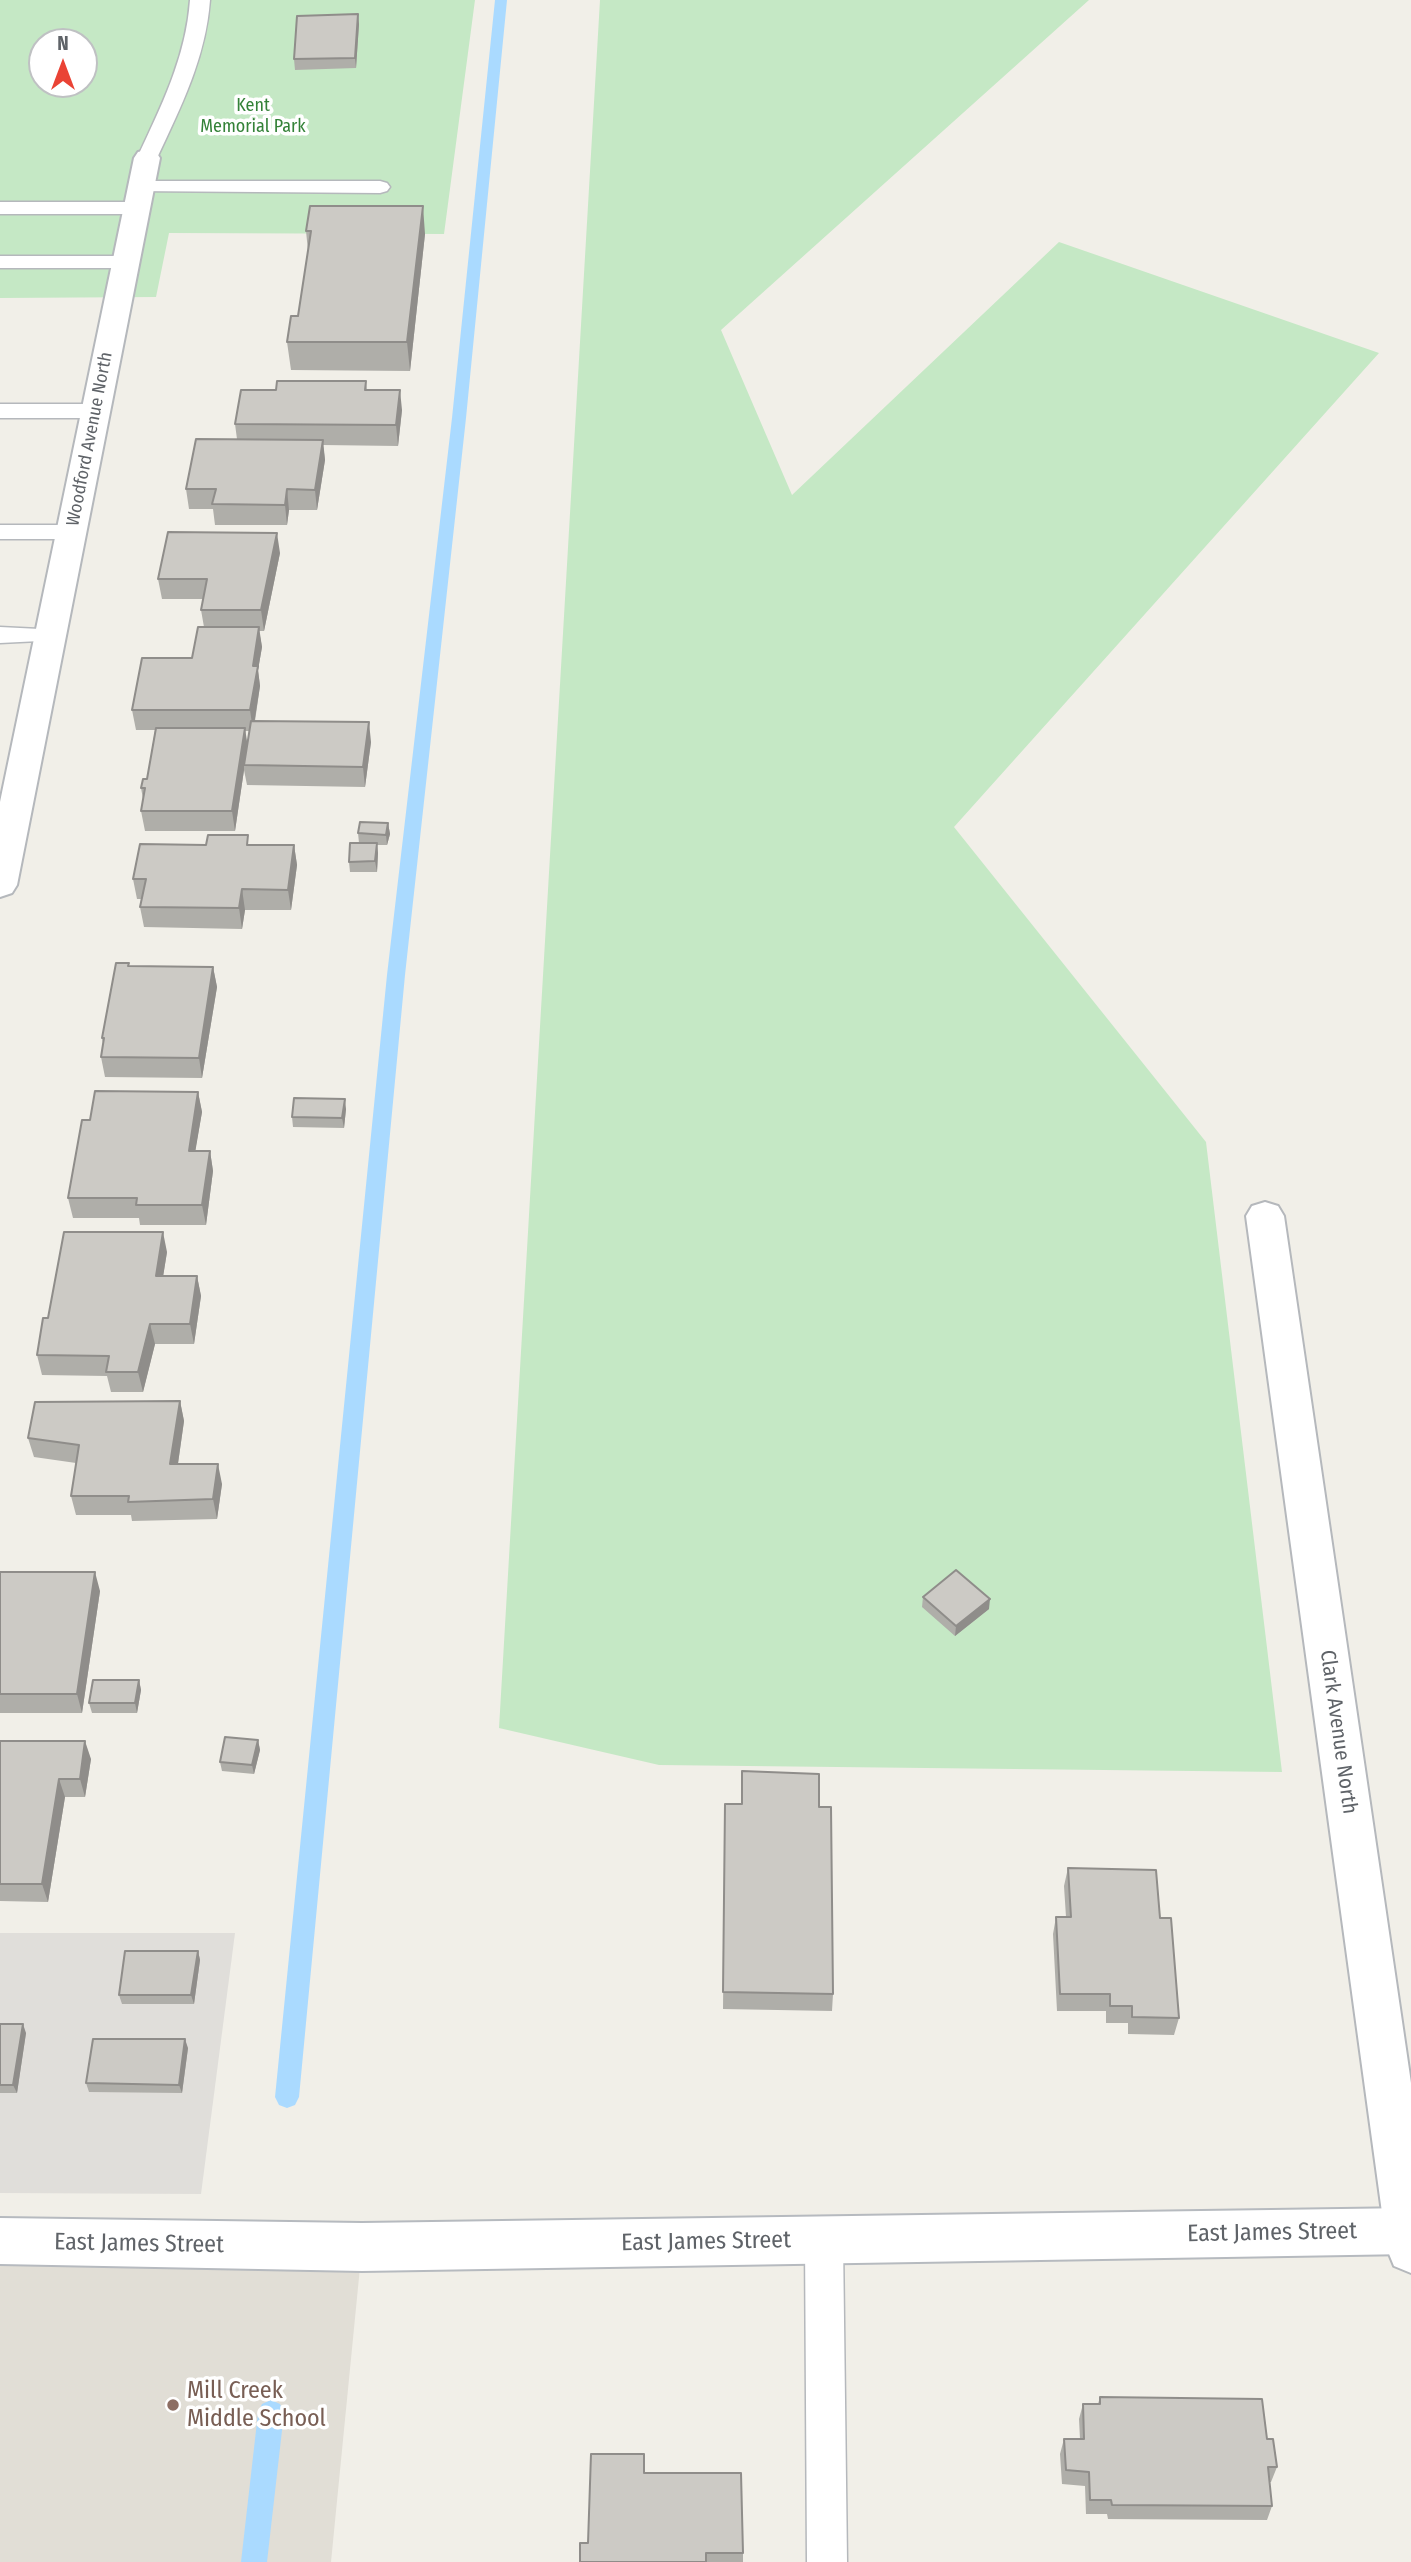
<!DOCTYPE html>
<html>
<head>
<meta charset="utf-8">
<style>
	body { margin:0 }
	#map { position:relative; width:1411px; height:2562px; overflow:hidden; background:#f1efe8; font-family:"Fira Sans Condensed",sans-serif }
	canvas { display:block }
	.north { position:absolute; left:28px; top:28px; width:70px; height:70px; box-sizing:border-box; background:#fff; border:2px solid #bfc1c3; border-radius:50%; rotate:0deg; font-size:19px; font-weight:700; line-height:28px; text-align:center; color:#5f6368 }
	.north::after { content:''; display:block; margin:auto; width:24px; height:32px; background:#ea4335; clip-path:polygon(50% 0,100% 100%,50% 72%,0 100%) }
</style>
</head>
<body>
<div id="map">
<canvas width="1411" height="2562"></canvas>
<div class="north">N</div>
</div>
<script>
const ctx = document.querySelector('canvas').getContext('2d');
ctx.lineJoin = 'round';
function fill(path, color) {
  ctx.fillStyle = color;
  ctx.fill(path, 'evenodd');
}
function stroke(path, color, width, dash) {
  ctx.strokeStyle = color;
  ctx.lineWidth = width;
  ctx.lineCap = dash ? 'butt' : 'round';
  ctx.setLineDash(dash || []);
  ctx.stroke(path);
}
function label(font, color, halo, rows, align = 'center') {
  ctx.font = font + ' "Fira Sans Condensed",sans-serif';
  ctx.lineWidth = 7;
  ctx.setLineDash([]);
  ctx.textBaseline = 'middle';
  ctx.strokeStyle = halo;
  ctx.fillStyle = color;
  for (const [text, x, y, turn = 0] of rows) {
    ctx.save();
    ctx.translate(x, y);
    ctx.rotate((+turn || 0) * Math.PI / 180);
    ctx.textAlign = isNaN(turn) ? turn : align;
    if (halo) ctx.strokeText(text, 0, 0);
    ctx.fillText(text, 0, 0);
    ctx.restore();
  }
}
fill(new Path2D(`
	M0,1933H235L201,2194L0,2193Z`), '#e0deda');
fill(new Path2D(`
	M0,2241L362,2247L331,2562H0Z`), '#e1ded6');
fill(new Path2D(`
	M0,0H475L444,234L169,233L156,297L0,298ZM42,42H84V84H42Z
	M600,0H1089L721,330L792,495L1059,242L1379,353L954,827L1206,1142L1282,1772L659,1765L499,1728Z`), '#c5e8c5');
fill(new Path2D(`
	M495,0H507L466,418L405,975L299,2097L295,2105L287,2108L279,2105L275,2097L387,975L452,418Z
	M271,2400L280,2404L284,2413L267,2562H241L258,2413L262,2404Z`), '#aadaff');
const lane = new Path2D(`
	M190,0H210C206,57 181,107 157,158L154,162H140L137,158C161,107 186,57 190,0Z
	M141,181H380L387,183L390,187L387,191L380,193L134,191L131,187L134,183Z
	M0,202H137L144,204L148,208L144,212L137,214H0Z
	M0,256H126L134,257L137,262L134,267L126,268H0Z
	M0,404H96L104,406L107,411L104,416L96,418H0Z
	M0,525H71L79,527L83,532L79,537L71,539H0Z
	M0,627L60,630L63,635L60,640L0,643Z
	M824,2222L837,2227L843,2240L847,2562H807L805,2240L811,2227Z`);
const street = new Path2D(`
	M147,150L156,152L160,158L17,885L12,893L0,897V802L134,158L138,152Z
	M1265,1202L1278,1206L1284,1216L1411,2083V2273L1394,2266L1387,2249L1246,1216L1252,1206Z`);
const secondary = new Path2D(`
	M1411,2208V2254L362,2271L0,2264V2218L362,2223Z`);
stroke(lane, '#b5b8bc', 3);
stroke(street, '#b5b8bc', 4);
stroke(secondary, '#b6babf', 4);
fill(lane, '#fff');
fill(street, '#fff');
fill(secondary, '#fff');
fill(new Path2D(`
	M359,24L356,68L295,70L294,59Z
	M306,231L425,234L410,371L291,370L287,342L298,316L308,251Z
	M366,381L367,390L402,410L398,446L323,445L325,460L317,510H289L287,525H215L213,509H189L186,489L237,439L235,424L276,390Z
	M280,553L264,631H259L262,647L258,670L260,686L255,721L371,742L365,787L247,785L244,770L235,831H145L141,811L143,799L141,788L147,779L155,730H136L132,710L192,658L204,627L201,610L203,599H162L158,579ZM245,731H250L247,745Z
	M388,823L390,834L387,845H377L378,853L377,872H350L349,862L359,843L358,833Z
	M250,845H294L297,865L291,910H245L242,929L144,927L140,907L142,899H137L133,879Z
	M129,966L213,967L217,987L202,1078L105,1077L101,1057L103,1043L102,1038Z
	M198,1092L202,1112L195,1151H210L213,1171L206,1225H140L139,1218H73L68,1198L90,1120Z
	M346,1109L344,1128L293,1127L292,1117Z
	M167,1252L163,1276H197L201,1296L194,1344H155L143,1392H111L107,1376L42,1375L37,1355L48,1318Z
	M180,1401L184,1421L178,1464L222,1484L217,1519L132,1521L131,1515H76L71,1496L76,1463L34,1457L28,1438Z
	M0,1572L100,1591L82,1713H0Z
	M923,1597L989,1609L955,1636L922,1607Z
	M139,1680L141,1690L137,1713H92L89,1703Z
	M258,1740L260,1750L254,1774L222,1771L220,1762Z
	M0,1741L91,1759L85,1797H65L48,1902L0,1901Z
	M725,1804L833,1994L832,2011L723,2009Z
	M1068,1868L1160,1918L1179,2018L1174,2035L1128,2034V2023H1106V2011H1057L1053,1934L1056,1917H1066L1064,1886Z
	M198,1951L200,1960L194,2004H122L119,1995Z
	M0,2024L26,2033L17,2093H0Z
	M188,2048L182,2093L89,2092L86,2083Z
	M1100,2397L1267,2439L1277,2467L1271,2482H1269L1272,2506L1267,2520L1108,2519L1107,2514H1086L1085,2486L1062,2484L1060,2454L1064,2439H1080L1079,2419L1083,2404H1098Z
	M645,2473L743,2553V2562H580L588,2543Z`), '#afaea9');
fill(new Path2D(`
	M358,14L359,24L356,68L355,58Z
	M423,206L425,234L410,371L407,342Z
	M400,390L402,410L398,446L396,425Z
	M323,440L325,460L317,510L315,490Z
	M287,489L289,510L287,525L285,505Z
	M277,533L280,553L264,631L261,610Z
	M259,627L262,647L258,670L260,686L253,731L250,710L253,666Z
	M369,722L371,742L365,787L363,767Z
	M245,728L248,748L244,765V770L235,831L232,811Z
	M388,823L390,834L387,845L386,835Z
	M377,843L378,853L377,872L375,861Z
	M294,845L297,865L291,910L288,890Z
	M242,889L245,910L242,929L239,908Z
	M213,967L217,987L202,1078L199,1058Z
	M198,1092L202,1112L192,1171L189,1151Z
	M345,1099L346,1109L344,1128L342,1118Z
	M210,1151L213,1171L206,1225L202,1205Z
	M163,1232L167,1252L160,1296L156,1276Z
	M197,1276L201,1296L194,1344L190,1324Z
	M150,1324L155,1344L143,1392L138,1372Z
	M180,1401L184,1421L175,1484L170,1464Z
	M218,1464L222,1484L217,1519L213,1499Z
	M95,1572L100,1591L82,1713L77,1694Z
	M990,1599L989,1609L955,1636L956,1626Z
	M139,1680L141,1690L137,1713L135,1703Z
	M258,1740L260,1750L254,1774L252,1765Z
	M85,1741L91,1759L85,1797L80,1779Z
	M59,1779L65,1797L48,1902L42,1884Z
	M198,1951L200,1960L194,2004L191,1995Z
	M23,2024L26,2033L17,2093L13,2085Z
	M185,2039L188,2048L182,2093L179,2085Z`), '#8f8d8a');
const building = new Path2D(`
	M358,14L355,58L294,59L297,16Z
	M310,206H423L407,342H287L291,316H298L311,231H306Z
	M277,381H366L365,390H400L396,425L235,424L241,390H276Z
	M196,439L323,440L315,490L287,489L285,505L212,504L216,489H186Z
	M168,532L277,533L261,610H201L207,579H158Z
	M198,627H259L253,666H258L250,710H132L142,658H192Z
	M251,721L369,722L363,767L244,765Z
	M156,728H245L232,811H141L145,788H141L143,779H147Z
	M360,822L388,823L386,835L358,833Z
	M208,835H248L247,845H294L288,890L242,889L239,908L140,907L146,879H133L140,844L206,845Z
	M350,843H377L375,861L349,862Z
	M116,963H129L128,966L213,967L199,1058L101,1057L104,1038H102Z
	M95,1091L198,1092L189,1151H210L202,1205H136L137,1198H68L82,1120H90Z
	M294,1098L345,1099L342,1118L292,1117Z
	M64,1232H163L156,1276H197L190,1324H150L138,1372H106L109,1356L37,1355L43,1318H48Z
	M180,1401L170,1464H218L213,1499L128,1502L129,1496H71L79,1445L28,1438L35,1402Z
	M956,1570L990,1599L956,1626L923,1597Z
	M0,1572H95L77,1694H0Z
	M93,1680H139L135,1703H89Z
	M225,1737L258,1740L252,1765L220,1762Z
	M0,1741H85L80,1779H59L42,1884H0Z
	M742,1771L819,1774V1807H831L833,1994L723,1992L725,1804H742Z
	M1068,1868L1156,1870L1160,1918H1171L1179,2018L1132,2017V2006H1110V1994H1060L1056,1917H1071Z
	M125,1951H198L191,1995H119Z
	M0,2024H23L13,2085H0Z
	M93,2039H185L179,2085L86,2083Z
	M1100,2397L1262,2399L1267,2439H1273L1277,2467H1268L1272,2506L1112,2505L1111,2500H1090L1089,2472L1066,2470L1064,2439H1084L1083,2404H1100Z
	M591,2454H644V2473H741L743,2553H706V2562H580V2543H588Z`);
fill(building, '#cccac5');
stroke(building, '#8f8d8a', 2);
for (const [x, y, r, color] of [
	[173,2405,7,"#8d6e63"]
]) {
  const dot = new Path2D();
  dot.arc(x, y, r, 0, 2 * Math.PI);
  ctx.fillStyle = color;
  ctx.fill(dot);
  stroke(dot, '#fff', 2.5);
}
label('18px', '#348238', '#fff', [
	["Kent",253,106],
	["Memorial Park",253,127]
]);
label('18px', '#5f6368', '#fff', [
	["Woodford Avenue North",90,439,-79]
]);
label('21px', '#5f6368', '#fff', [
	["Clark Avenue North",1338,1732,82]
]);
label('24px', '#5f6368', '#fff', [
	["East James Street",1272,2233,-1],
	["East James Street",706,2242,-1],
	["East James Street",139,2244,1]
]);
label('24px', '#785e54', '#fff', [
	["Mill Creek",187,2391],
	["Middle School",187,2419]
], 'left');
</script>
</body>
</html>
